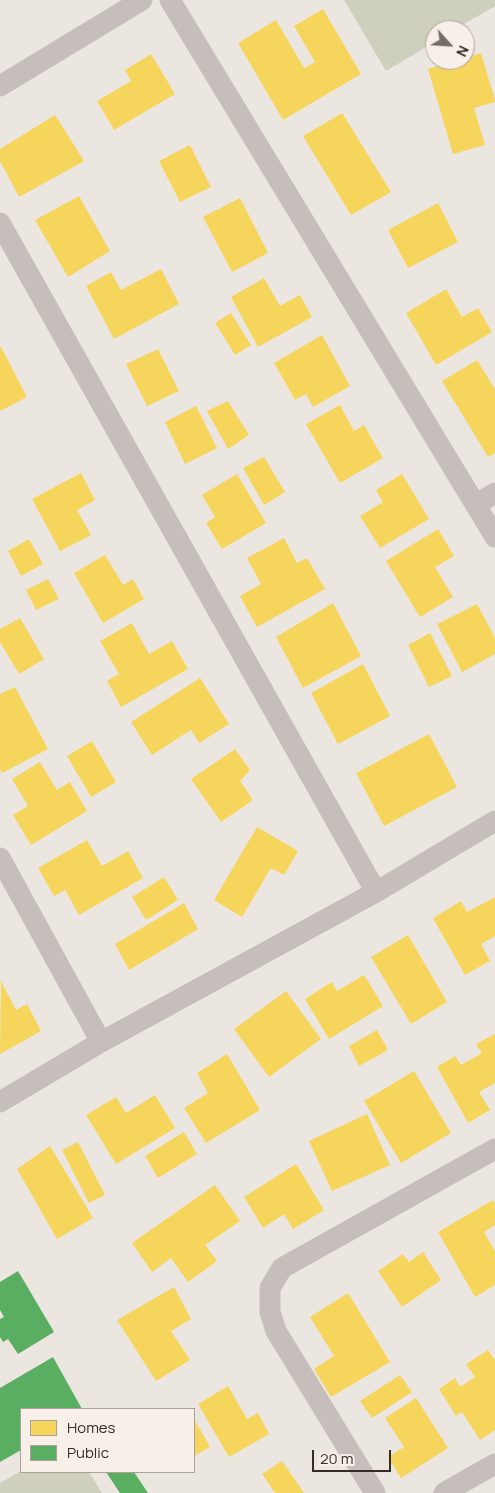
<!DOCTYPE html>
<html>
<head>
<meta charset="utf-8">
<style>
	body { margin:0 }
	#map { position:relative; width:495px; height:1493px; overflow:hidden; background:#ece6e1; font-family:Manrope,sans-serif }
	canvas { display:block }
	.legend { position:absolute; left:20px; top:1408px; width:175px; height:65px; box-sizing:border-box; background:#f8efe9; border:1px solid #aaa19c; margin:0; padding:6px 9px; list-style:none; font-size:15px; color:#352b29 }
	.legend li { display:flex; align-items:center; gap:10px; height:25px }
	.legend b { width:25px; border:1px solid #aaa19c }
	.north { position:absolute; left:425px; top:20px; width:50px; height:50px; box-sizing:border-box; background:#f8efe9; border:1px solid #aaa19c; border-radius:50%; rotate:116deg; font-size:14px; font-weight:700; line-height:20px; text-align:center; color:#352b29 }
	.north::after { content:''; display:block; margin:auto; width:18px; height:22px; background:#756c69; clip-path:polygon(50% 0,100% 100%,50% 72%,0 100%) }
	.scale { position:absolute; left:312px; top:1450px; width:79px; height:22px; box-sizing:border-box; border:2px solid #352b29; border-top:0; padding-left:6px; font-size:15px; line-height:18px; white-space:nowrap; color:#352b29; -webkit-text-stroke:4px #f8efe9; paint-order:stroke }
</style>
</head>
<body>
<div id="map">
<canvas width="495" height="1493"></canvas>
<ul class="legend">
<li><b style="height:14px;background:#f6d55c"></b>Homes</li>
<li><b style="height:14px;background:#5aae61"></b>Public</li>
</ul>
<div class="north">N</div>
<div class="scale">20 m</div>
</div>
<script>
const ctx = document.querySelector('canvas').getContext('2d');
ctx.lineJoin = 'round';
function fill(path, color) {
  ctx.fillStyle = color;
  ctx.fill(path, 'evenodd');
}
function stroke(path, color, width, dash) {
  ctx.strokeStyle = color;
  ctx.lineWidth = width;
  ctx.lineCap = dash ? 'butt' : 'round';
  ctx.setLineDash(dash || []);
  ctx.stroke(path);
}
fill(new Path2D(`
	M344,0H495V6L454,30H435V42L386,71Z
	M21,1471L89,1472L102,1493H0V1483Z`), '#cecfbc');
fill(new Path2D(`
	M323,9L361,74L283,120L238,43L276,20L304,68L315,62L294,26Z
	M481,53L495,100V102L474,108L485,145L453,154L428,69L457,60H465V58Z
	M151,54L175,94L114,130L97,101L131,81L125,70Z
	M342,113L391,192L351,215L303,136Z
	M55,115L84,161L19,197L0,161V149Z
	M190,145L211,187L180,202L159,161Z
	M79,196L110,251L68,277L35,220Z
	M240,198L268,253L232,272L203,217Z
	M438,203L458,242L408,268L388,230Z
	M161,269L179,304L114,339L86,286L111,272L121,290Z
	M264,278L280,306L300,295L312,317L258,347L231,297Z
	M446,289L462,317L478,308L492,332L436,365L406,313Z
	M231,313L251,345L235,355L215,323Z
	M322,335L350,386L313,407L306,394L295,400L274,363Z
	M0,345L27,397L0,411Z
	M158,349L179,391L147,406L126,364Z
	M477,360L495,389V453L488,457L442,381Z
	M228,401L249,435L228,449L207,411Z
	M340,405L354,431L364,425L383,458L340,483L306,424Z
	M196,406L217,448L185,464L165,422Z
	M264,457L285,492L264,505L243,468Z
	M81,473L95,500L77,510L91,535L60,551L32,499Z
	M237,474L266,523L222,549L206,523L215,517L202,495Z
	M402,474L429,519L380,548L360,516L383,502L376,490Z
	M438,529L454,556L435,567L453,597L420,617L386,561Z
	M284,538L297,563L307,558L325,589L257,627L240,596L261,584L247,558Z
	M29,539L43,564L21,576L8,551Z
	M105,555L123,585L133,579L144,599L103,623L74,573Z
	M48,579L59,599L36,610L26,590Z
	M333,603L361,656L303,688L276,637Z
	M477,604L495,638V654L462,672L437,624Z
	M20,618L44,659L19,674L0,642V629Z
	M132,623L149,654L172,641L188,669L121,707L107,681L119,674L100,641Z
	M430,633L452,676L429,687L408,645Z
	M363,664L390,716L338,744L311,693Z
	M200,678L229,724L199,743L191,730L152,755L131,722Z
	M15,687L48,749L2,773L0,769V694Z
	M429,734L457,787L384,826L356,773Z
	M92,741L116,782L91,797L67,756Z
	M235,749L250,770L240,781L253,800L221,822L191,779Z
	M40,762L57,790L70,782L87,811L31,845L13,815L28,806L12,779Z
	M257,827L298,851L284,875L271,868L242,917L214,900Z
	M87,840L102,866L128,851L143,878L79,915L65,890L54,896L38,868Z
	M164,877L178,900L146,920L132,897Z
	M495,897V936L481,944L490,961L465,975L433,918L461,901L467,912Z
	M184,903L198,929L129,970L115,944Z
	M408,935L447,1002L411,1024L371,957Z
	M364,975L383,1006L329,1039L305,999L332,982L337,991Z
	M1,981L16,1010L27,1004L41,1031L0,1054Z
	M286,991L321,1039L269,1077L234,1029Z
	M377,1030L388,1050L359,1066L349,1046Z
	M495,1034V1083L479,1092L490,1110L468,1123L437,1067L455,1056L461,1065L482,1053L476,1044Z
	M227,1054L260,1110L206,1143L184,1108L208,1093L197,1073Z
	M414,1071L451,1133L401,1163L364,1101Z
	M155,1095L175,1128L116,1164L86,1115L116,1097L126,1113Z
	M367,1114L390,1165L332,1191L309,1141Z
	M184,1132L197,1154L158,1178L145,1156Z
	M78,1142L105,1195L89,1203L62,1150Z
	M50,1146L93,1218L57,1239L17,1169Z
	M296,1164L324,1210L293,1229L284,1214L263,1228L244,1197Z
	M215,1185L240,1221L205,1245L217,1261L188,1282L171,1258L152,1272L132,1243Z
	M493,1200L495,1204V1225L484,1232L495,1251V1285L475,1297L438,1232Z
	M423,1252L441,1280L402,1307L378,1271L403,1254L409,1262Z
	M174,1287L191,1319L171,1331L190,1360L156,1381L117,1320Z
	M348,1293L390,1362L331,1397L314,1369L334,1356L310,1317Z
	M488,1350L495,1360V1430L480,1440L462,1412L456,1416L439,1389L455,1378L460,1387L475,1377L466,1364Z
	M400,1375L412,1392L372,1418L360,1401Z
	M228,1386L247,1419L258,1413L269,1434L229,1457L198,1404Z
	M416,1398L448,1448L401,1478L388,1457L404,1447L385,1418Z
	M194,1419L210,1447L194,1456Z
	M282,1461L304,1493H275L262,1474Z`), '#f6d55c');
fill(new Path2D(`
	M18,1271L54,1332L18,1354L8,1339L3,1342L0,1337V1319L4,1317L0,1310V1282Z
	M53,1357L82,1409H21V1450L0,1462V1388Z
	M106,1472H134L148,1493H120Z`), '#5aae61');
stroke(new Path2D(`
	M170,0L495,537
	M0,86L142,0
	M0,223L376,892
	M477,504L495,493
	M0,858L101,1042
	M0,1102L101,1042L376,892L495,821
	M375,1493L276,1331L270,1312V1288L282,1268L495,1149
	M444,1493L495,1464`), '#c5beba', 21);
</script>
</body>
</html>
